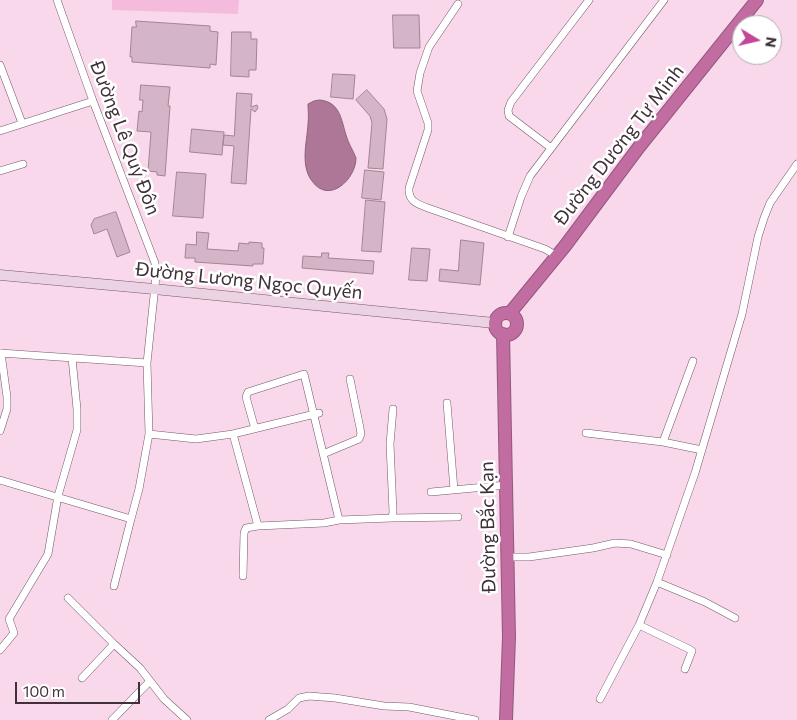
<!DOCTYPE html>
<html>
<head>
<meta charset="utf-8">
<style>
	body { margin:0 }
	#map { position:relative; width:797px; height:720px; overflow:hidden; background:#f8d8ea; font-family:Commissioner,sans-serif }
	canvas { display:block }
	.north { position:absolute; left:732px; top:15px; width:50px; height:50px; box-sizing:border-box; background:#fff; border:1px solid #b2adaf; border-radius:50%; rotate:99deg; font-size:14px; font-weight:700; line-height:20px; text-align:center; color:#3e3138 }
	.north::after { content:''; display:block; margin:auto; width:18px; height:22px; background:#c14799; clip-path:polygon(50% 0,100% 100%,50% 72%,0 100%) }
	.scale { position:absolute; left:15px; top:682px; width:125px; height:22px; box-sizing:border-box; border:2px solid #3e3138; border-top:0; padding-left:6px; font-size:15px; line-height:18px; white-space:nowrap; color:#3e3138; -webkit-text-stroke:4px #fff; paint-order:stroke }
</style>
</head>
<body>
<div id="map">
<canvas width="797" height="720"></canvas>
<div class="north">N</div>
<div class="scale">100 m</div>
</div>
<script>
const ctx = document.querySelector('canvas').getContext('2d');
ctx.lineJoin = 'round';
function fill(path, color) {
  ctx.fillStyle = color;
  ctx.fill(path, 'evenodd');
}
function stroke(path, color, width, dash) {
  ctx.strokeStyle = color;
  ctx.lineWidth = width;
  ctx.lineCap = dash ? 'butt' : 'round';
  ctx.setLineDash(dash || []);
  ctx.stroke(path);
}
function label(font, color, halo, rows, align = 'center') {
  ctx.font = font + ' Commissioner,sans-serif';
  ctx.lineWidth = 5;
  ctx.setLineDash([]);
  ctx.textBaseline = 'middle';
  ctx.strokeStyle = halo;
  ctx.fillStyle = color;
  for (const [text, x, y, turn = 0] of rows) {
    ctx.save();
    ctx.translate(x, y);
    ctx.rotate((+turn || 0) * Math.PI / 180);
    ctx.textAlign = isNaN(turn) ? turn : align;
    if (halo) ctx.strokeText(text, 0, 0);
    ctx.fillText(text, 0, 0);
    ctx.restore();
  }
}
fill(new Path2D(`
	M112,0H239L238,14L112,10Z`), '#f5bbdd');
const water = new Path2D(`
	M320,100C340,102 341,119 346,135C348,143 353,150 356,158C356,179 329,205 312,181C300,165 307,142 308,124C309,117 308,110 308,104L314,101Z`);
fill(water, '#ae7798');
stroke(water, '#8c627b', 1);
const building = new Path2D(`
	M393,15H419L420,48H394Z
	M136,21L210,26V31L218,32L216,65L210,64V68L132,62V57H130L132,27H136Z
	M232,32H251V39H257L256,70H249V77L231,76Z
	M333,74L355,75L353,99L331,97Z
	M141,85L170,87L168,106H170L165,176L157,175V172L148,171L151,132L137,131L139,111L142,112L143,100H140Z
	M367,90L384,109L387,119L383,169L368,168L372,123L370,116L356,100Z
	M237,93L252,94L251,107L257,105L258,108L255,112L251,109L246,184L231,183L234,146L223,145L224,135L234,136Z
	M192,129L224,132L222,155L190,152Z
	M365,170L384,172L381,200L362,198Z
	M177,172L206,174L203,218L173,216Z
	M366,200L385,202L381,252L362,251Z
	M116,212L130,252L117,257L107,229L94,234L91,225L94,219Z
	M197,232L209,233L207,249L238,251L239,243L249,244V242L262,243V248H264L263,264H253V266L195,262V258H185L186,244L196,245Z
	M461,240L484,243L480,285L439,281L440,269L458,271Z
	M412,248L430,249L427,281L409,280Z
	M322,253H329L328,258L374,261L373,274L302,268L303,256L321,257Z`);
fill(building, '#d4b5c7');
stroke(building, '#a18495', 1);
const street = new Path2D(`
	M458,4L429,47L420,73L417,91L428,123V130L409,188C408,201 417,204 428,208L545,249L557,256
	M0,65L22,123
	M0,131L93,101
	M551,148L509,116L508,110L511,102L589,0
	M0,171L23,164
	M508,237L521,197L530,176L664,0
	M276,301L277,284
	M0,353L147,363
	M447,403L454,490
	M255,429L246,397L248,392L304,374L339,520
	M0,431L7,409V397L1,353
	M586,433L663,442L702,450
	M149,434L196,439L233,434L319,413
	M233,434L258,526L246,528L244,533L243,576
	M663,442L693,361
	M323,454L359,439L361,434L360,428L350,379
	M0,480L131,519L139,489L149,434L147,363L156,276L155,263L93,101L57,0
	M431,492L507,485
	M392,518L458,517
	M258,526L324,523L339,520L392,518L393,512L390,444L393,409
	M507,557H529L593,548L615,543L631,544L667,555
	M657,582L705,602L735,618
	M114,586L131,519
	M68,598L114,644L140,668L164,699L187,720
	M639,625L689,649L692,651L685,669
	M0,650L14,633L9,619L48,554L58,496L77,430V409L72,358
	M82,678L114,644
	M600,699L639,625L657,582L695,473L742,314L758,237L764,218L770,203L797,164
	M112,720L150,681
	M269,720L288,709L299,698L309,696L335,698L384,706L409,707L475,720`);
const secondary = new Path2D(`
	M0,275L154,289L494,323`);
const highway = new Path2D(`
	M510,313L565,246L639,147L757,0
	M495 324a11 11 0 1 1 22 0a11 11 0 1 1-22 0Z
	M503,334L509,637L506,720`);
stroke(street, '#735868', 8);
stroke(secondary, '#735868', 11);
stroke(highway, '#93587d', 14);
stroke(street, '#fff', 7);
stroke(secondary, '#ecd3e3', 10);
stroke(highway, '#c16da2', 12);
label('19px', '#3e3138', '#fff', [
	["Đường Lê Quý Đôn",125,138,69],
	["Đường Dương Tự Minh",619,145,-52],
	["Đường Lương Ngọc Quyến",249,281,6],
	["Đường Bắc Kạn",488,527,-91]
]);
</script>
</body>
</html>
